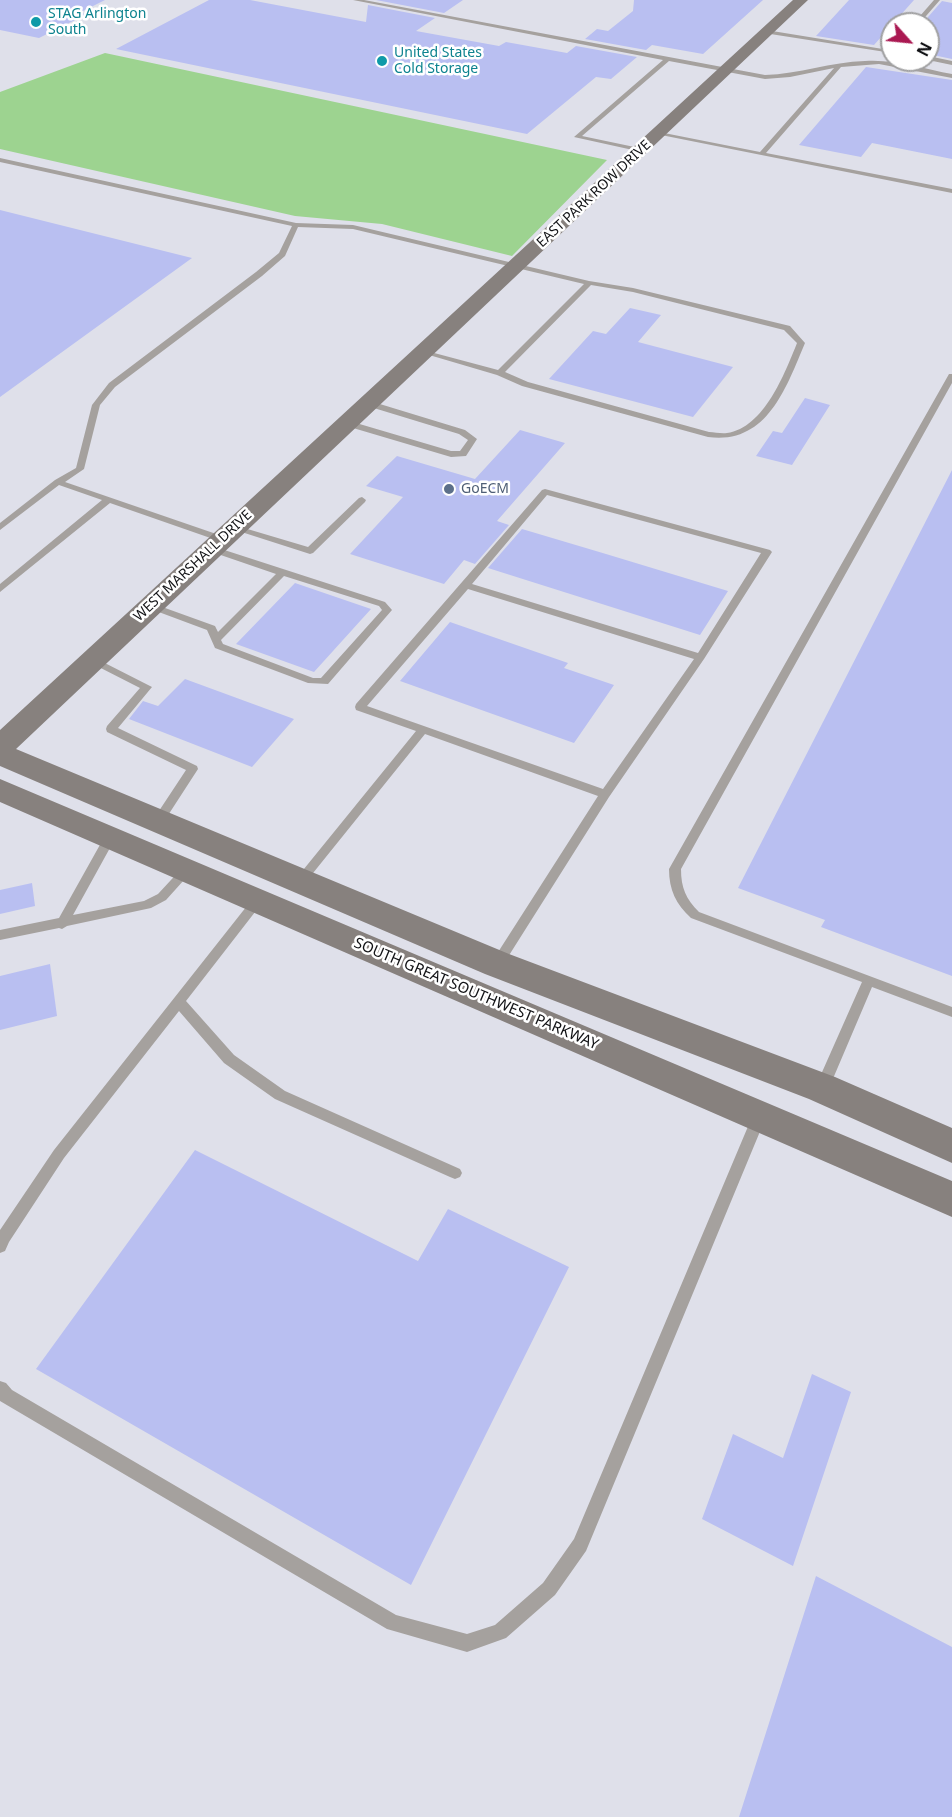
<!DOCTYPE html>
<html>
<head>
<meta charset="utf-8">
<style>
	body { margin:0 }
	#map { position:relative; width:952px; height:1817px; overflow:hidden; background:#dfe0ea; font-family:"Noto Sans",sans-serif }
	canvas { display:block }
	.north { position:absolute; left:880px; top:12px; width:60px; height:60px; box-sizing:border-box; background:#fff; border:2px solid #a0a0a1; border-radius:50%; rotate:117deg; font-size:16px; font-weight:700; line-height:24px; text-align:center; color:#111215 }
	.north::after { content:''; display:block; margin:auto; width:21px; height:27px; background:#aa1952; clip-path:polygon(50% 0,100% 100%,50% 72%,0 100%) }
</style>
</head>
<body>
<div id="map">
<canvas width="952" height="1817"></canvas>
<div class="north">N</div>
</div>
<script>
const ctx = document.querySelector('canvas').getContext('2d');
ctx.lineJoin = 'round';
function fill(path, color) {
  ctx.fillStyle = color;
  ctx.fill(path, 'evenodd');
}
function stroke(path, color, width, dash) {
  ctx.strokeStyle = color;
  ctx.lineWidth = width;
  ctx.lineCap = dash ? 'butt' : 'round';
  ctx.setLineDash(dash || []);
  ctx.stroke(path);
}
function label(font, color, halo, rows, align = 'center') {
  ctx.font = font + ' "Noto Sans",sans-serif';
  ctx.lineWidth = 5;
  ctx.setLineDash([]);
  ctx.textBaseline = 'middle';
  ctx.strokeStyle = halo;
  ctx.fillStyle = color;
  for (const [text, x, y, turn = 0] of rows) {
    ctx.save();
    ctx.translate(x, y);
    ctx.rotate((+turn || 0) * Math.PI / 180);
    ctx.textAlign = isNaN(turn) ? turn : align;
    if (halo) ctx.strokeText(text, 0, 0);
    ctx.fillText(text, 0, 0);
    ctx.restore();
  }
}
fill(new Path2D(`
	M105,53L607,160L512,256L382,224L295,216L0,149V92Z`), '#9dd390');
fill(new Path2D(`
	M0,0H105L79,13L87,14L39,38L0,30Z
	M209,0H250L366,22L368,5L435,18L416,31L499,46L506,42L567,53L576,46L637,57L611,79L596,77L527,134L116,49Z
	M376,0H463L444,13Z
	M634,0H763L703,54L652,45L646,50L585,39L597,29L608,31L633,11Z
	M849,0H914L874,45L816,36Z
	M942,1L952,3V59L928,54V17Z
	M866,67L952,80V159L872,143L861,157L799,145Z
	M0,210L192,258L0,397Z
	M630,308L661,315L638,342L733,367L693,417L549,379L593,331L606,334Z
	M805,398L830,405L792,465L756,456L773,431L782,433Z
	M520,430L565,443L497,521L509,525L475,564L464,560L444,584L350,554L403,497L366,486L397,456L475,479Z
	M952,470V976L821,927L825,920L738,888Z
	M522,529L606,554L728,591L700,635L488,568Z
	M295,583L371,609L314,672L236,644Z
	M450,622L568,663L564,668L614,685L574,743L400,681Z
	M185,679L294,719L252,767L129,719L143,701L158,706Z
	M32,883L35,906L0,914V890Z
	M50,964L57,1016L0,1030V976Z
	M195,1150L418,1261L448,1209L569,1267L411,1585L36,1369Z
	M812,1374L851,1392L793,1566L702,1519L733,1434L783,1458Z
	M816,1576L952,1647V1817H739Z`), '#b9bff1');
fill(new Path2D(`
	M353,0H364L765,75C799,74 831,62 865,61C895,59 924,69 952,74V78L879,64L841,67L766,153L952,189V193L656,134L659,132L760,152L834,68L790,77L765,79L669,61L582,136L644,149L645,150L642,152L574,137L663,60Z
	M934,0H940L919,24H913Z
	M766,30L889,50L892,48V53L764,33Z
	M928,56L952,61V65L928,60Z
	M0,158L296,223L353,225L589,281L633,288L790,326L805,343C786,388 767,445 708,437L522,386L497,375L419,352L423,350L498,370L584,284L353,229L298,227L285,256L262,276L115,387L100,405L84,469L65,482L225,537V541H219L110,503L0,592V584L102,500L59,485L0,530V523L55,480L76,468L92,405L109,383L256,272L279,253L292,226L0,162ZM591,285L633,292L784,330L797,343C785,373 764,428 727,433C721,434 715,432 709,432L528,382L505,372Z
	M949,374H952V383L681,869C681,888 686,899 699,912L952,1007V1017L872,987L829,1088L827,1092L822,1094L817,1092L815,1088L862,982L691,918C676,904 669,890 669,869Z
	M364,401H370L465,430L477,439L466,456L451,457L343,425V421L346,420L451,451H460L468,440L459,434L364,405Z
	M545,489L770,550L772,552L704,659L609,797L501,968H493L491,964L493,960L598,796L425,734L305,883H297L295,880L416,731L356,710L355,707L356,704L542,490ZM547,495L761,553L698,653L472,584ZM468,589L694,659L603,789L367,706Z
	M362,497L366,500L365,502L313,553L310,554L229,528L234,525L308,547L359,498Z
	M212,546L385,602L392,610L328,684L308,683L215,648L207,630L148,608V604H154L215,626L218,632L276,574L209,551L207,549ZM284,576L379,606L382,610L321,678H313L223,644L221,640Z
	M93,657L152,687L118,728L197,766L198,769L163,823L159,824L153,820L186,770L107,732L106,729L107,726L140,688L89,662V658Z
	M110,833L116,837L73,915L144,901L158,894L183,867H191L193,870L166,900L151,908L67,926L62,929L59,928L0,940V930L59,918L106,834Z
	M258,895L262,897L264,900L262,903L186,1001L234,1055L285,1091L460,1169L462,1173L460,1177L455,1179L450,1177L275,1099L224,1063L179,1011L64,1158L9,1242L5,1251L0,1253V1230L54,1150L254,897Z
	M759,1111L764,1113L766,1117L586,1551L555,1595L506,1638L467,1652L387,1629L0,1401V1381L6,1383L12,1390L396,1615L467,1634L495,1625L543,1583L574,1539L752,1117L754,1113Z`), '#a5a19e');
fill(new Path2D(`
	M793,0H808L16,749L509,954L835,1077L952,1128V1163L809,1099L485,974L0,766V730Z
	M0,779L952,1181V1217L0,802Z`), '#87817e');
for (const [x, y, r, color] of [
	[36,22,6,"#0f9aa8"],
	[382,61,6,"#0f9aa8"],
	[449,489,6,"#5c6f8a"]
]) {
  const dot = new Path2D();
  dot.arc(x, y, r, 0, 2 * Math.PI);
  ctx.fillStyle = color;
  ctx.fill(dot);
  stroke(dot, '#fff', 2);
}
label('14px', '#0d838f', '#fff', [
	["STAG Arlington",48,14],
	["South",48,30],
	["United States",394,53],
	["Cold Storage",394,69]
], 'left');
label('14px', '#111215', '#fff', [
	["EAST PARK ROW DRIVE",594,194,-43],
	["WEST MARSHALL DRIVE",193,566,-43]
]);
label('14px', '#4e5e75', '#fff', [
	["GoECM",461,489]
], 'left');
label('15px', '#111215', '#fff', [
	["SOUTH GREAT SOUTHWEST PARKWAY",476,994,23]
]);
</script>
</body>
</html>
